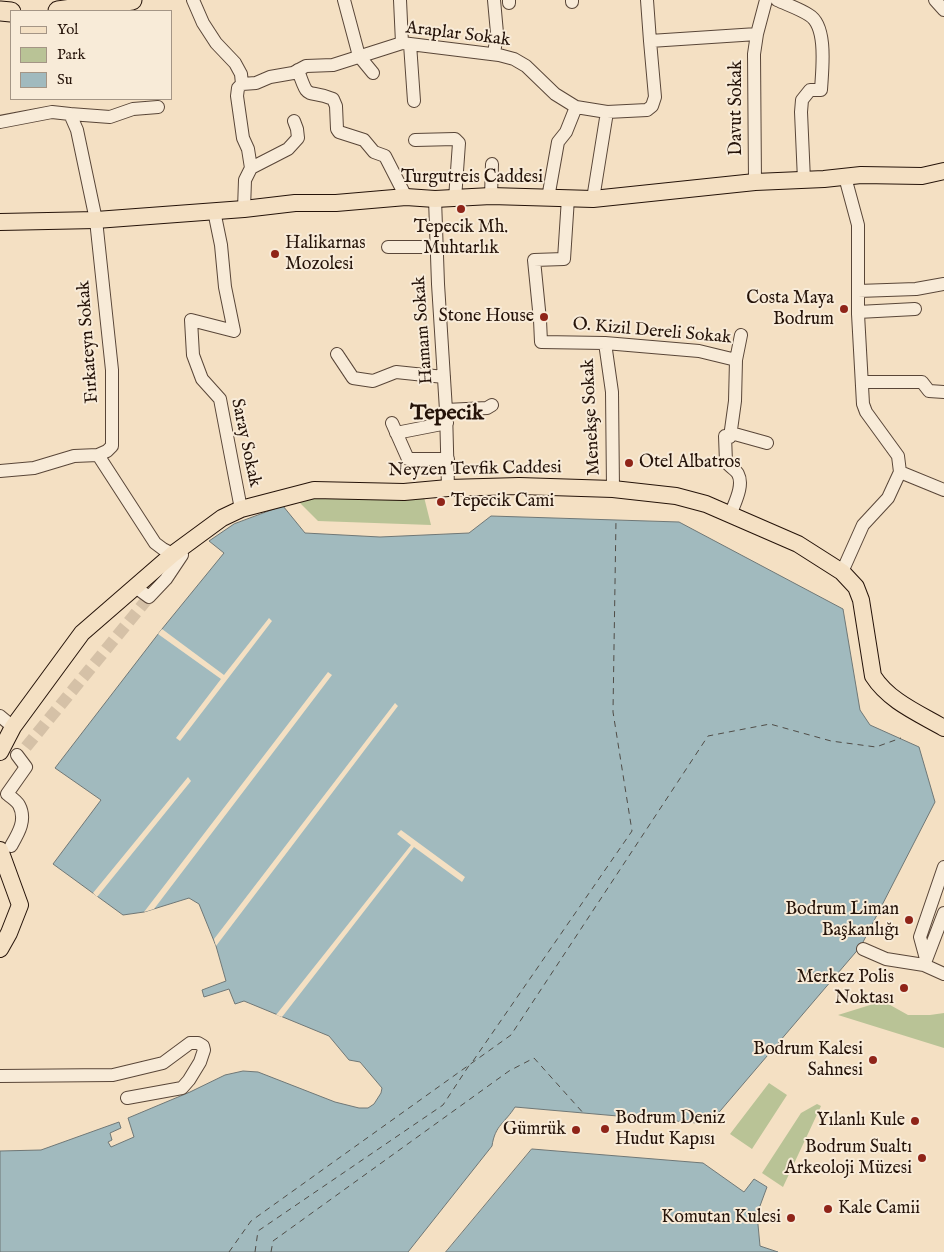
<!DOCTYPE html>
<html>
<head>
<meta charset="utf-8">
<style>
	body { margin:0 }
	#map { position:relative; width:944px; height:1252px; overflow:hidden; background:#f4e0c3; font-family:"IM FELL English",serif }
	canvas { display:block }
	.legend { position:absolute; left:10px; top:10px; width:162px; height:90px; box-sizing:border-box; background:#f8ebd8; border:1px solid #a49585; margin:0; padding:6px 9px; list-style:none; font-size:15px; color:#251309 }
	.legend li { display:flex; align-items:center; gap:10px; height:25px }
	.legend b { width:25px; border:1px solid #a49585 }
</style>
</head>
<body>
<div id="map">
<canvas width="944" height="1252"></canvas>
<ul class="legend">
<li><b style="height:6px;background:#f4e0c3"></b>Yol</li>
<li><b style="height:14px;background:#b9c396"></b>Park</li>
<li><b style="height:14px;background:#a1babe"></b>Su</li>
</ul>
</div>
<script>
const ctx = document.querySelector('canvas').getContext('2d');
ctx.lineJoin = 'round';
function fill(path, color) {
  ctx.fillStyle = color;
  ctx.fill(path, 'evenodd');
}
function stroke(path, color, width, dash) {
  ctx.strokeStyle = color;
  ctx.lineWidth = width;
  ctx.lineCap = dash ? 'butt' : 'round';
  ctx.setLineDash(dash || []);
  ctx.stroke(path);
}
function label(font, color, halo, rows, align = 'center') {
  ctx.font = font + ' "IM FELL English",serif';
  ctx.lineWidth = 4;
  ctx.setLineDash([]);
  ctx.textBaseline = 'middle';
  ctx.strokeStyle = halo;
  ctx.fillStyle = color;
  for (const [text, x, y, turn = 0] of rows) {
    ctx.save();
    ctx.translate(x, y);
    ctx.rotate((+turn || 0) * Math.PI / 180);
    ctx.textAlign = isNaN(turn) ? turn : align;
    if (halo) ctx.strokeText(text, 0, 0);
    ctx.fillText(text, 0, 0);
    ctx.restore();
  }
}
fill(new Path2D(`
	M304,497H424L431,525L318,521L299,502Z
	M883,1001L908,1015H930L944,1013V1048L838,1015Z
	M769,1083L787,1095L752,1149L730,1134Z
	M817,1104L821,1106L783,1187L762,1173L801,1113Z`), '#b9c396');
const water = new Path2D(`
	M283,506L305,533L380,537L469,533L491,516L679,522L843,609L860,710L870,725L919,747L935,802L861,946L709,1124L515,1107C505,1123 495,1125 492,1146L408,1252H0V1151L41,1150L119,1122L121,1128L110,1133L112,1140L108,1142L111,1147L134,1137L128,1118L190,1092L225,1075L243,1071L258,1072L335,1102L359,1108H368L374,1104L381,1093L382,1088L360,1062L349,1060L329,1036L244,1001L235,1004L229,989L204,997L202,990L226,981L216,946L199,904L189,898L144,912L123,915L53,864L101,800L55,768L162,629L224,553L209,541L234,524Z
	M532,1149L703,1163L744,1192L754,1179L767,1187L757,1214L760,1246L778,1252H446Z`);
fill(water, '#a1babe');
stroke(water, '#6f7776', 1);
fill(new Path2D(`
	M269,618L272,621L180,741L176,738L221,679L158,634L162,629L224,675Z
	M328,672L332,675L154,909L144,912Z
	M395,703L398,706L216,946L214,939Z
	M188,777L191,781L97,897L93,893Z
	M401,830L465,877L462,882L414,847L282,1017L276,1015L411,845L397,834Z`), '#f4e0c3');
stroke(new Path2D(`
	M473,1061L632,831L613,712L616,520
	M229,1252L251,1221L511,1035L708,736L770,724L831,741L876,747L901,738
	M255,1252L258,1231L443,1105L470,1064
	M271,1252L273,1241L509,1071L534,1058L585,1115`), '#504d48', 1, [6, 5]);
stroke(new Path2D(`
	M26,747L149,597`), '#d5c1a7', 12, [12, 6]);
const minor = new Path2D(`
	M193,0L203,23L216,43L235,63L241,74L242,84L238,88L237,96L243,138L248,149L251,168L245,180L244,209
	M344,0L359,56L373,73
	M400,0L402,43
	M572,0V2
	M647,0L650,41L757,34L766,0
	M777,0C788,5 800,9 809,15C828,26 822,71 821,90H810L802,100L801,112L804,180
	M935,0L944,10
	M509,3V0
	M410,44L414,101
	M494,54L497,33L494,0
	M298,70C309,103 306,88 333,99L336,106L337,129L339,132L364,140L374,152L385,156L406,197
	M242,84L256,83L270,77L293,73L306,66L333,65L402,43L499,55L514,59L526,66L555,94L576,107L607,112L647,110L652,106L655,97L650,41
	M70,114L110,117L133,109L158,107
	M0,122L52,112L70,114L77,130L96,220L112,370V446L107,451L98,455L155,543L163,549L173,554
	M415,140L455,139L459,143L455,199
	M251,168L288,149L298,138L297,129L294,121
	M755,182L754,54L757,34
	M491,196L492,164
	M548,198L558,142L566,132L576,107
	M568,198L564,259L534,260L540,320L541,342L605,343L699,351L736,360L741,335
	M435,199L438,284L446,410L448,488
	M593,199L607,112
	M214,211L221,245L225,287L234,331L191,320L193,355L202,379L220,399L241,509
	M388,247H436
	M858,291L916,289L944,284
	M858,312L915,309
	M605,343L612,392L613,489
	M337,354L353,378L373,381L396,372L444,377
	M862,382H922L929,391L944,392
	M446,410L487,408L492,405
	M392,423L408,459H448
	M396,433L447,423
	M731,433L767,443
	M0,471L34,468L74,456L98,455
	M900,472L944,490
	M731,513C735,502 744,485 738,474C736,470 729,466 726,462L725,436L730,437L735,401L736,360
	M842,572L863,525L888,498L900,472L898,456L866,412L863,404L858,314V225L845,177
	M138,589L149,597L166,579L182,555
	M0,716L13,727
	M11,846C18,834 27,820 19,805C17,801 11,797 7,794L26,767L17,755
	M863,949L886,959L924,965L944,974
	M926,959L920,937L944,867
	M926,960L944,913
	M0,1076L113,1075L163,1063L190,1043H198L203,1046L204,1050L200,1062L189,1080L182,1088L127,1098`);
const major = new Path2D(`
	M0,222L96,220L244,209L295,203H336L406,197L435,199L491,196L593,199L755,182L824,179L861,175L922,176L944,171
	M0,752L13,727L82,633L173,554L222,518L241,509L314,490L404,492L448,488L519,486L613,489L676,496L706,504L798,544L842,572L856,587L861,600L873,676C889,701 918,713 944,728
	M0,850L20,905L9,933L0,949`);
const highway = new Path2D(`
	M0,11L11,12
	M58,11L132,0`);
stroke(minor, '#594638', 14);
stroke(major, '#251309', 18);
stroke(highway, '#251309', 21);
stroke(minor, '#f8ebd8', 12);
stroke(major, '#f4e0c3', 16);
stroke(highway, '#f4e0c3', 19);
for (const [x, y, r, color] of [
	[461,209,5,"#8f2418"],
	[275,254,5,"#8f2418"],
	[844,309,5,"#8f2418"],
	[544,317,5,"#8f2418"],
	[629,463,5,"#8f2418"],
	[441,502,5,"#8f2418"],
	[909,920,5,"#8f2418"],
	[904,988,5,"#8f2418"],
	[873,1060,5,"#8f2418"],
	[915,1121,5,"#8f2418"],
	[605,1129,5,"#8f2418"],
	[576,1130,5,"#8f2418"],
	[922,1158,5,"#8f2418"],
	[828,1209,5,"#8f2418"],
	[791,1218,5,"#8f2418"]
]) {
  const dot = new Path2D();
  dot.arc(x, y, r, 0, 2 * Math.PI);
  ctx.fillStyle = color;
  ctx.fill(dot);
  stroke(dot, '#f8ebd8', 2);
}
label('18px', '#251309', '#f8ebd8', [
	["Araplar Sokak",458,35,7],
	["Davut Sokak",737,108,-90],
	["Turgutreis Caddesi",472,178],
	["Hamam Sokak",424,330,-94],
	["O. Kizil Dereli Sokak",652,332,5],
	["Fırkateyn Sokak",89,342,-94],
	["Menekşe Sokak",592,417,-93],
	["Saray Sokak",245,443,78],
	["Neyzen Tevfik Caddesi",475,470,-1]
]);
label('18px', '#251309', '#f8ebd8', [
	["Tepecik Mh.",461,228,"center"],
	["Muhtarlık",461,249,"center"],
	["Halikarnas",285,244,"left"],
	["Mozolesi",285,265,"left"],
	["Costa Maya",834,299],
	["Bodrum",834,320],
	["Stone House",534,317],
	["Otel Albatros",639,463,"left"],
	["Tepecik Cami",451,502,"left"],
	["Bodrum Liman",899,910],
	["Başkanlığı",899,931],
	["Merkez Polis",894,978],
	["Noktası",894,999],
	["Bodrum Kalesi",863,1050],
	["Sahnesi",863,1071],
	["Bodrum Deniz",615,1119,"left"],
	["Hudut Kapısı",615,1140,"left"],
	["Yılanlı Kule",905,1121],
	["Gümrük",566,1130],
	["Bodrum Sualtı",912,1148],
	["Arkeoloji Müzesi",912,1169],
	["Kale Camii",838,1209,"left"],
	["Komutan Kulesi",781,1218]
], 'right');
label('bold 22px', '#251309', '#f8ebd8', [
	["Tepecik",447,414]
]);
</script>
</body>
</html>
